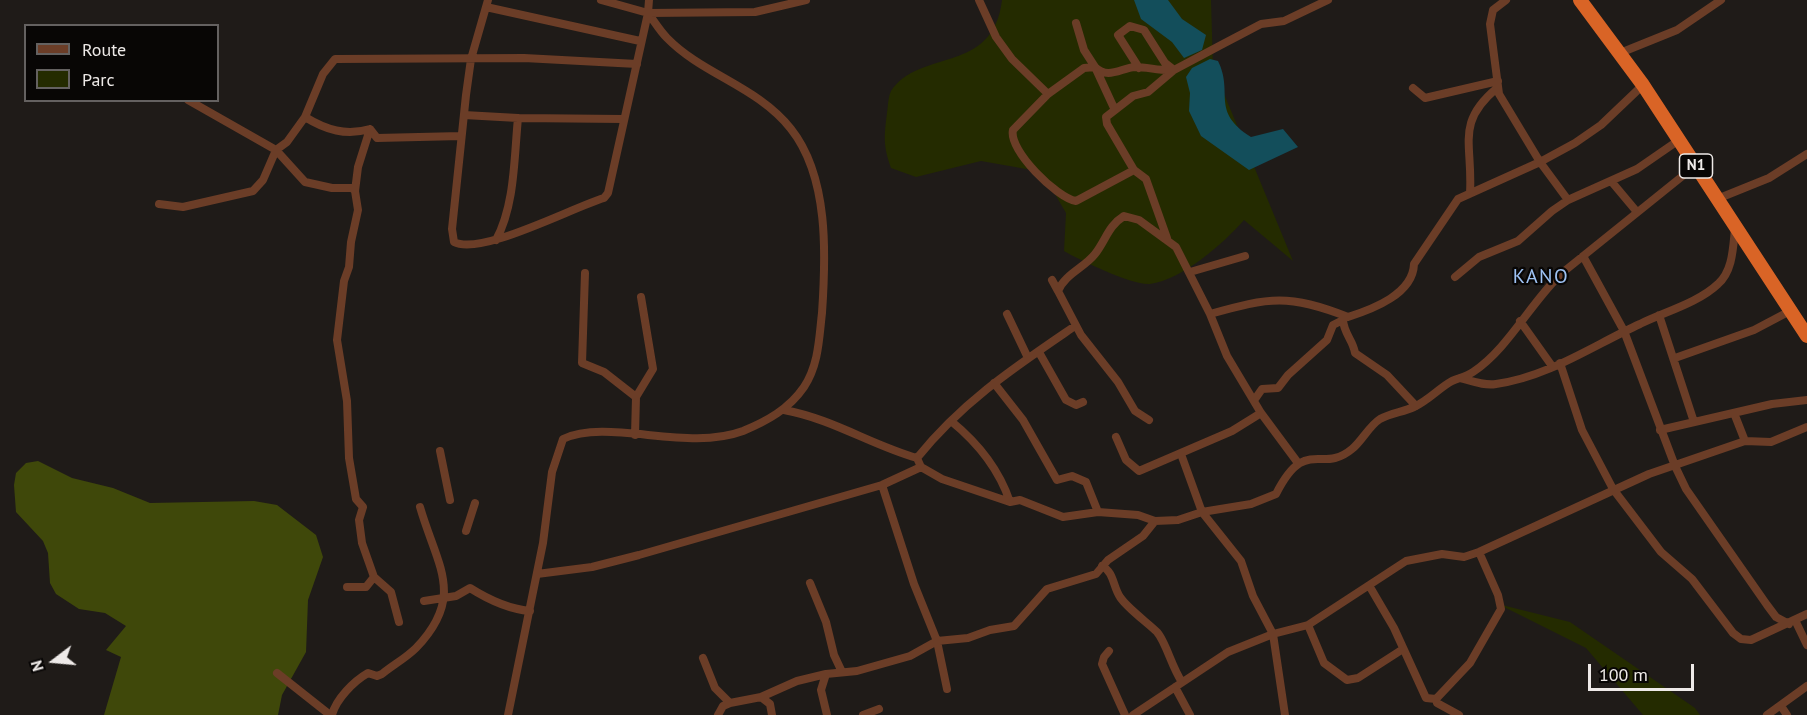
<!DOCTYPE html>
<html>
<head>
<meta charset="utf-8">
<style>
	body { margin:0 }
	#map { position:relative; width:1807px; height:715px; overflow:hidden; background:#1f1b18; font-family:"PT Sans",sans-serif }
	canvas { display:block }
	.legend { position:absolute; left:24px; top:24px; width:195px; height:78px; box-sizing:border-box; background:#080605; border:2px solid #646160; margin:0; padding:8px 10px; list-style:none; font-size:18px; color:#eeeae8 }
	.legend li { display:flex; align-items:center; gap:12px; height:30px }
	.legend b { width:30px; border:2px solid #646160 }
	.north { position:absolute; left:24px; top:631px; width:60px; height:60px; -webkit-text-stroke:4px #080605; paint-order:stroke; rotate:254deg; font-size:16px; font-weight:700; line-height:24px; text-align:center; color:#eeeae8 }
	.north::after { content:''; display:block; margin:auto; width:21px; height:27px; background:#eeeae8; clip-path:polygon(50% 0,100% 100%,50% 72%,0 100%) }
	.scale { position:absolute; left:1588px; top:664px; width:106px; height:27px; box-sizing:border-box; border:3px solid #eeeae8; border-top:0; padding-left:8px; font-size:18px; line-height:21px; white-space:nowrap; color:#eeeae8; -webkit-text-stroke:4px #080605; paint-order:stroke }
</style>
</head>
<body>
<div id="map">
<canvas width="1807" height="715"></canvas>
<ul class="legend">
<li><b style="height:8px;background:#6b3d27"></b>Route</li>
<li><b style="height:16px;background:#242b00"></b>Parc</li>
</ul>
<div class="north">N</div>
<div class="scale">100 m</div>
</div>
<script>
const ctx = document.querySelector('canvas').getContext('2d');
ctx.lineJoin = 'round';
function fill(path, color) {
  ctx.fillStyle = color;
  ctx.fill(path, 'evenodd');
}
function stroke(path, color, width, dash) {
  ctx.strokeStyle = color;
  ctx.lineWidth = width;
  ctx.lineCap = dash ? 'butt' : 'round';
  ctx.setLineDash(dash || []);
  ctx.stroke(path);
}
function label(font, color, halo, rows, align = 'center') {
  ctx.font = font + ' "PT Sans",sans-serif';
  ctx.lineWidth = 4.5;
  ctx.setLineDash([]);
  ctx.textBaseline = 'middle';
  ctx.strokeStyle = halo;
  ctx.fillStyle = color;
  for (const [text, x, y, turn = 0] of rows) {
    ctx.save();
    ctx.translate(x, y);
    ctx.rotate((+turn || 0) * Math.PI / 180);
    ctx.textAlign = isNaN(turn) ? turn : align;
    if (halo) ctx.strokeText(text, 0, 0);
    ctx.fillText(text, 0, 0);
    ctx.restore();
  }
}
fill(new Path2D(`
	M1002,0H1211L1213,67L1293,261L1244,220C1224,243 1182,280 1150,284C1134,286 1079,260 1064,251L1066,213L1052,189L1032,170L981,161L916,177L891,168C883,145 884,137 887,113C888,107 888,97 891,91C920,48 993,75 1002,0Z
	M1498,604L1570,622L1695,708L1700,715H1643L1586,648Z`), '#242b00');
fill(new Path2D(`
	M38,461L72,478L113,488L150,503L254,501L277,505L316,535L323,557L308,600L306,652L282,695L278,715H104L121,657L106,650L126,626L105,613L79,609L56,594L50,583L48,553L43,541L16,512L14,485L16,473L26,463Z`), '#3f480a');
fill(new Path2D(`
	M1134,0H1168L1182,19L1206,35L1202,50L1184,58L1172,42L1141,19Z
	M1210,59L1218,61C1234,93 1210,111 1251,137L1283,129L1298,147L1249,170L1201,136L1189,111L1190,93L1186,77L1192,68Z`), '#134e5b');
stroke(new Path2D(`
	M488,0L471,59L466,95L452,229L454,242C481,256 571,208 604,198L608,193L648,13
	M601,0L648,13L755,12L806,0
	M979,0L996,37L1012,59L1048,94L1013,130C1008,150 1057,198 1076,201L1134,170L1107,124L1106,117L1133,96L1148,92L1174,70L1221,45L1261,24L1284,21L1328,0
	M1506,0L1493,10L1490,24L1499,94L1540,162L1568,200
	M486,7L640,41
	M1076,23L1084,50L1095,67L1114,108
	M1620,53L1677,30L1721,0
	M1139,68L1118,35L1130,26L1144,30L1165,63L1174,70
	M1413,88L1425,98L1498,81
	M1048,94L1084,68L1095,67C1108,80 1121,68 1135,67C1148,67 1160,71 1173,70
	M188,100L276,150L305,182L332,188H352L355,191
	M464,115L518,118L623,119
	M305,117C326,130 346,136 370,129L377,138L461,136
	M370,129L358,167L355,191L358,210L351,242L349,267L344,281L337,340L347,401L349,458L356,499L363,507L359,520L362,543L374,577L391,592L399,622
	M1134,170L1146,179L1167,238
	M1611,181L1637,212
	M1470,193C1473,144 1455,123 1497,88
	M1717,199L1769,178L1807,154
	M159,204L183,207L253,191L263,180L276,150L287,142L305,117L323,74L335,59L524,58L637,64
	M496,240C515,205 514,158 518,118
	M1583,256L1624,331L1675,466L1686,489L1767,605L1776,617L1789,624
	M1190,272L1245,256
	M585,273L582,363L604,372L636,397L635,435
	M1455,277L1479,257L1518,241L1552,211L1568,200L1637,169L1679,140
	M1052,280L1058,291
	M1007,314L1028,358
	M1210,314C1270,297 1289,294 1348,317C1373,309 1413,294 1414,264L1458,199L1540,162L1575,143L1601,125L1643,85
	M1659,315L1694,422
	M1520,321L1552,366
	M1036,353L1040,354L1066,400L1076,405L1083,402
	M1675,358L1754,330L1790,311
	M1560,363L1582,430L1613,489L1661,552L1692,579L1733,633L1741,639L1751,640L1807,614
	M1460,378C1472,381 1484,386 1496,384C1548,377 1594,345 1640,324C1664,312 1698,303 1718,284C1733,271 1733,247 1735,229
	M994,383L1023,420L1057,480L1072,476L1086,482L1098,512
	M636,397L653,369L641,297
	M1255,399L1262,389L1278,388L1288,375L1327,340L1333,325L1343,320C1344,334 1353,340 1355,353L1387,375L1416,406
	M784,410C833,419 871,445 917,458L921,467L942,479L1010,502L1020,500L1063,517L1098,512L1138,515L1155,521L1178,520L1202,512L1251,504L1276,494C1306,435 1321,475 1352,449C1362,441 1369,426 1380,419C1391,413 1403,412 1414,407C1429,400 1439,388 1452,381C1459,378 1467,376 1473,372C1508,349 1531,302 1562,273L1695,166
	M1734,413L1745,441
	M1149,420L1135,411L1118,382L1081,335L1058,291C1065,274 1084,268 1095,254C1106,240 1108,226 1124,216L1139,220L1176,247L1210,314L1227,356L1261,413L1298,463
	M951,421C978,443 999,469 1010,502
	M1660,430L1772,404L1807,400
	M1116,437L1126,460L1139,471L1232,431L1261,413
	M440,451L450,500
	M1181,454L1202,512L1241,561L1253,596L1273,634L1285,715
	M917,458C963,401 1015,367 1075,326
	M882,485L914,584L937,641L947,689
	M466,531L475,503
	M1102,566C1114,572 1113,587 1120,597C1127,608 1148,623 1157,632C1166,642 1172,668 1182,682
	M537,574L592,567L639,555L882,485L921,467
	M810,583L826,622L834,655L842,672
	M347,587H366L374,577
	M1370,587L1394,628L1426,698L1436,699L1470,663L1501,609L1498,595L1479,552
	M424,601L456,596L470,588C489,600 508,609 530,611
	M1795,620L1807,645
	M1308,625L1324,663L1347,680L1358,678L1403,649
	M1109,651L1104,657L1102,664L1125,715
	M703,658L715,688L730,703
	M277,673L330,715
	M826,674L821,690L827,715
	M1175,687L1190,715
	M761,697L770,704L772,715
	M1436,699L1437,703L1459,715
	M1781,706L1787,715
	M332,715C336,699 354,681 368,673L377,676L382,674C393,665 406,658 416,648C466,596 437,566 420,507
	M508,715L543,543L552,472L563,439C608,418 687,452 743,431C767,421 789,409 804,387C819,364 819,338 822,313C826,255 829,177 791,129C757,86 703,75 667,38C660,31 654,21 648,13L649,0
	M718,715L723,706L730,703L761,697L797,681L826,674L857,671L910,656L937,641L968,638L990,630L1014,626L1047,589L1096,574L1108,560L1143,536L1155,521
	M863,715L879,709
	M1133,715L1228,652L1273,634L1308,625L1406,561L1442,554L1464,557L1479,552L1649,474L1745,441L1771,442L1807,427
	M1767,715L1807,686`), '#6b3d27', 8);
stroke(new Path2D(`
	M1580,0L1643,85L1807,336`), '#d96426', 14);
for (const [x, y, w] of [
	[1696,166,33]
]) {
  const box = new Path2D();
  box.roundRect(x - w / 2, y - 12, w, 24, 4.5);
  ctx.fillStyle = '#080605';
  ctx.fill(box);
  stroke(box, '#eeeae8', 1.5);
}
label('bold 15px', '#eeeae8', null, [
	["N1",1696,166]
]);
ctx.letterSpacing = '1.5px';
label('20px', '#9ec2f3', '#080605', [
	["KANO",1541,277]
]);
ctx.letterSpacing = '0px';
</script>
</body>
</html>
